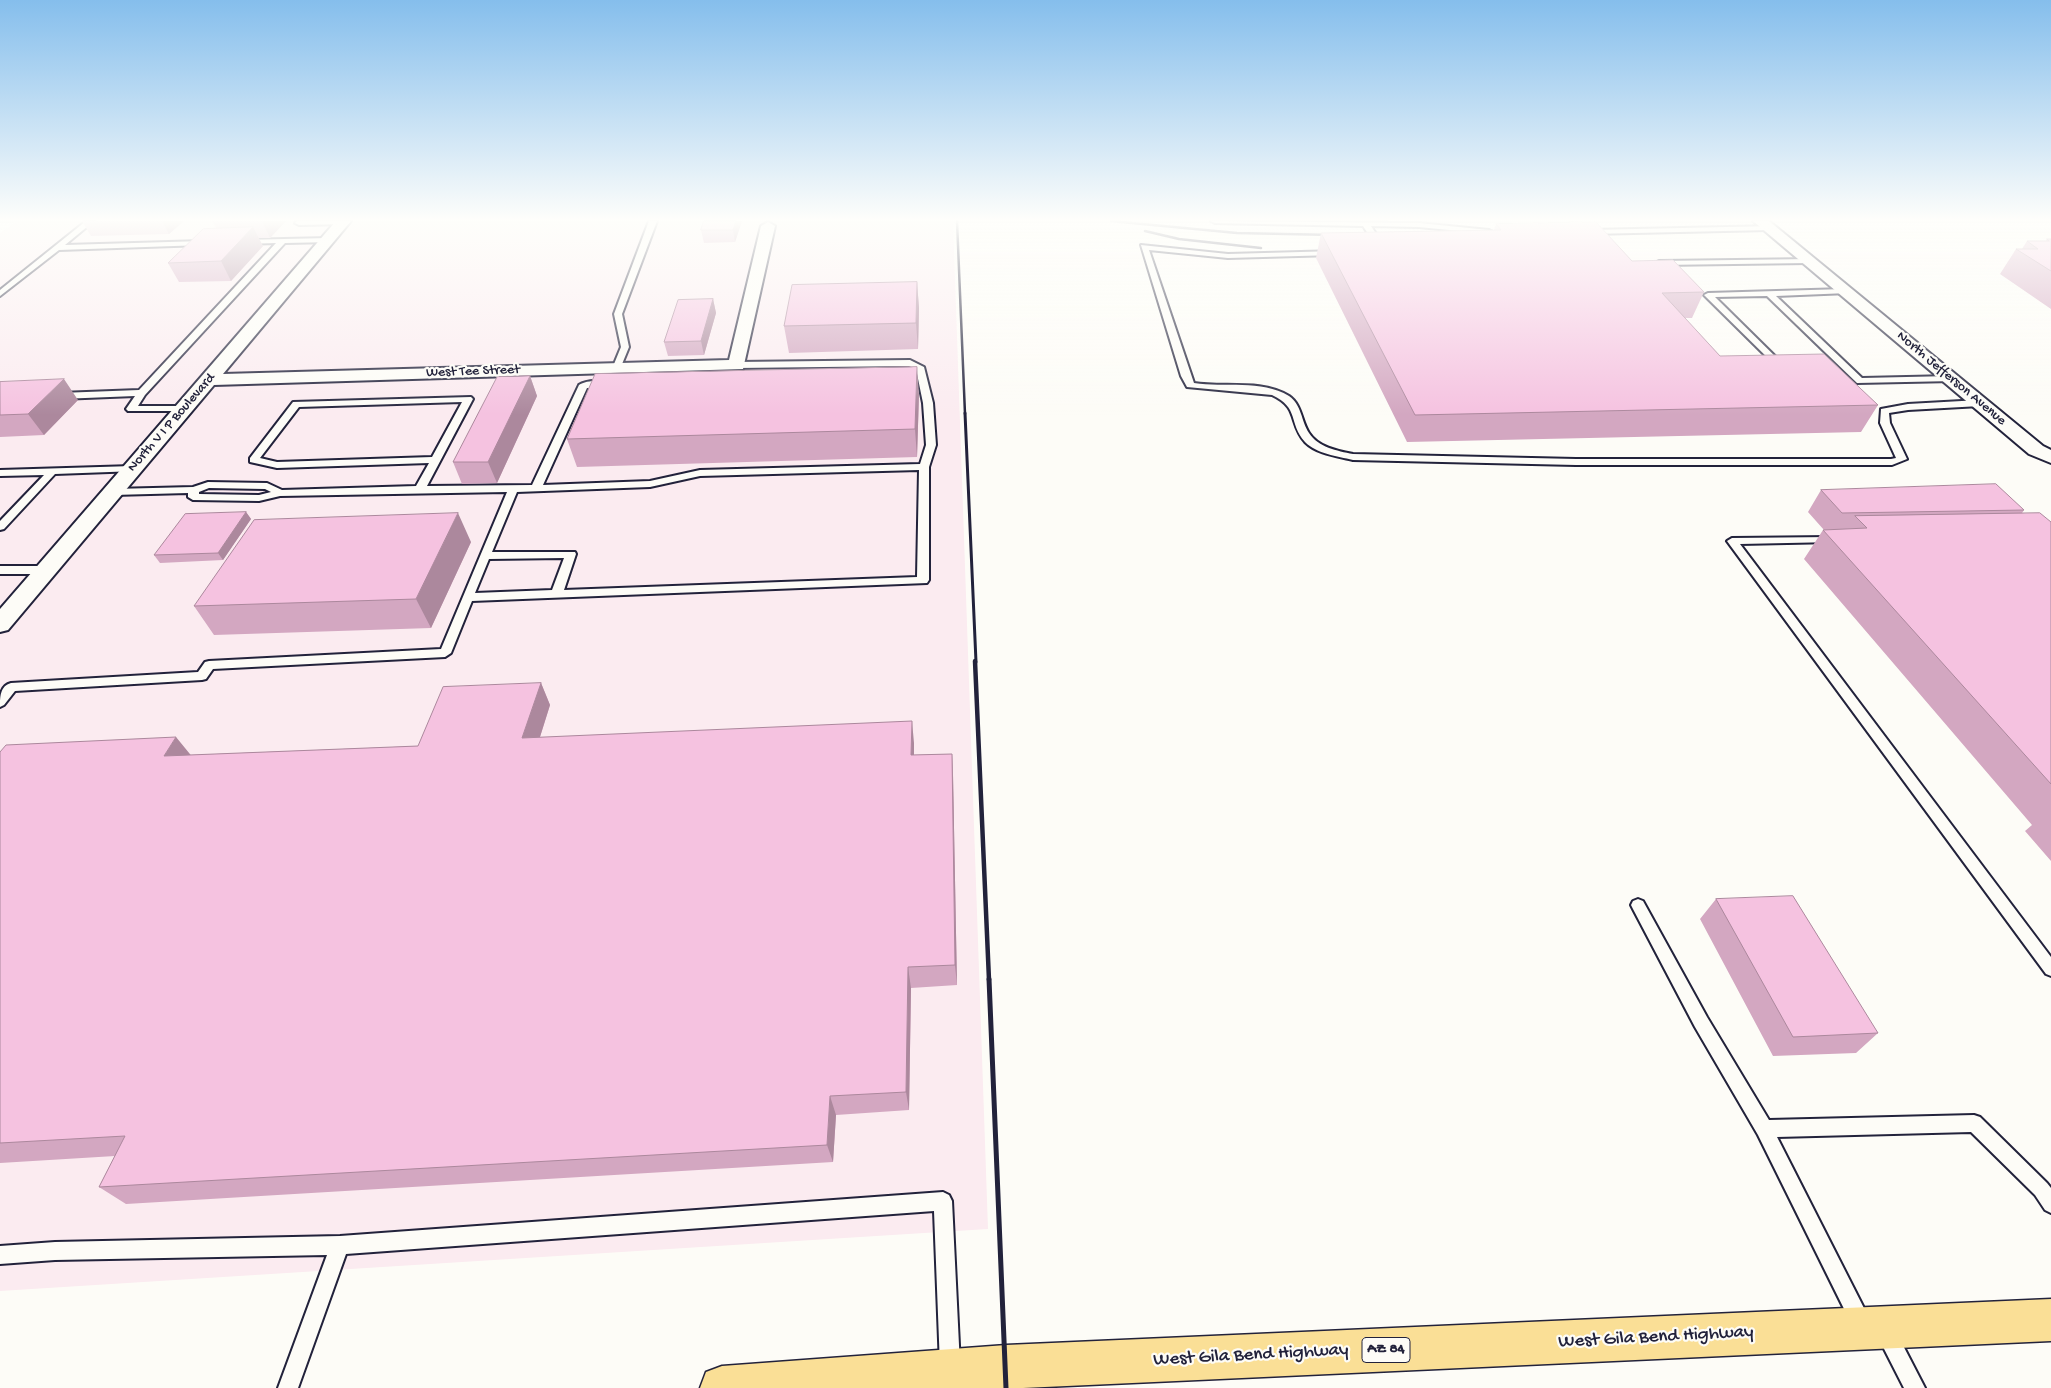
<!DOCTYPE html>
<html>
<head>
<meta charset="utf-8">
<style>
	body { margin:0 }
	canvas { display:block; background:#fdfcf7 }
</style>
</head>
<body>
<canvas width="2051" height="1388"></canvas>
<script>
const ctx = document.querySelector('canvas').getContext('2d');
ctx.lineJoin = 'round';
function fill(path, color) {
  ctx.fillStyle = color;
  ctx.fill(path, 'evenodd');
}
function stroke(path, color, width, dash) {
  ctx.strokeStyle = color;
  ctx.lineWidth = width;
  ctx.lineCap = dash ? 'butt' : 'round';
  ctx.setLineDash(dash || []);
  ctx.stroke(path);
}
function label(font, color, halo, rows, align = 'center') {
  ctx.font = font + ' "Gochi Hand",sans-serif';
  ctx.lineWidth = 4.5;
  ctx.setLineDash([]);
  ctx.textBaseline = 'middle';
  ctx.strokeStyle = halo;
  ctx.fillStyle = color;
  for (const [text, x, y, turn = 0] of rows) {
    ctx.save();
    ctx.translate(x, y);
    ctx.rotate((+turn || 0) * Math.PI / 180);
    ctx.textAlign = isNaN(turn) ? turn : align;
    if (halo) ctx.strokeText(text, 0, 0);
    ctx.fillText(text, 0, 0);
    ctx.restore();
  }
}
fill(new Path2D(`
	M17,221H953L988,1229L0,1291V233Z`), '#fbebf0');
const service = new Path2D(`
	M86,221H94L65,245L203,241L207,243L203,245L59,250L0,296V290Z
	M297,221H346L347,222L343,224L299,225L295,223Z
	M649,221H657L622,314L629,347L620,369L616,372L612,369L621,347L614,314Z
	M1211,221L1419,223L1489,230L1493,232L1489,234L1419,227L1371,226L1384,246L1380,248H1377L1363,226L1215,223Z
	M1772,226L1773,228L1769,230L1589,234L1585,232L1589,230Z
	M328,238H331V242L285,243L145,395L138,406H184L189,409L187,411H128L126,409L135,396L60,399L55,396L60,393L139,390L276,243L243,244H240V240Z
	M1141,245L1228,254L1337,251V255H1334L1228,258L1149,250L1194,383C1224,388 1261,379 1289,396C1302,405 1301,421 1309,433C1318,447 1337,451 1353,454L1576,459H1891L1896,458L1880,423L1881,409L1908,404L1980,400L1985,403L1980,406L1908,410L1889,413L1890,423L1907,459L1892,465H1576L1353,460C1337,456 1317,454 1305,442C1288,423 1300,408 1272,395L1187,387L1181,376Z
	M1812,259L1813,261L1809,263L1659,265L1655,263L1659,261Z
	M1845,289L1849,291L1848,293L1776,296L1862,378L1951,376L1954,377V381L1857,383L1767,296L1715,297L1786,367L1779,369L1704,295L1708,293Z
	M910,360L924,367L933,403L936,445L929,467V580L927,583L472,601L451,653L445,657L213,669L206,679L202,680L15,691L4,705L0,707C0,697 0,686 11,683L198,672L205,662L209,661L441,649L507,492L280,496L259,501L193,500L188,497V493L113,495L108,492L113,489L193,487L208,482L267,483L282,490L416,486L429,463L277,468L250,462V458L293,402L471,397L473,399L427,486L532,485L579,385C586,380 605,379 612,384L607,387L587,388L543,485L650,481L700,470L920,464L926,445L923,403L916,369L909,366L737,368L733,365L737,362ZM462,402L432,457L277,462L260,458L299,407ZM919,470L917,577L564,590L576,554L575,552H492L517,492L650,487L700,476ZM209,488L265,489L271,492L259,495L199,494V492ZM564,558L552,590L475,593L489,559Z
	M133,466L137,467V471L55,474L4,529L0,530V521L44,475L0,476V470Z
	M1831,537L1835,538L1836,540L1835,542L1740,544L2051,957V976L2046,974L1727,541L1732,538Z
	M0,566H46L52,570L46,574H0Z
	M1638,899L1643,901L1707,1017L1769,1120L1974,1115L1980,1117L2047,1183L2051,1188V1213L2045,1210L2035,1195L1971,1132L1777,1137L1871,1322L1868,1329L1861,1332L1854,1329L1758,1135L1695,1027L1633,909L1631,905L1633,901Z
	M943,1192L949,1195L952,1201L960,1366L957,1373L950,1376L943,1373L940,1366L934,1211L346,1254L298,1388H278L327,1255L55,1260L0,1264V1246L55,1242L340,1236Z
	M1887,1325L1894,1328L1925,1388H1904L1877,1335L1880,1328Z`);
const minor = new Path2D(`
	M336,221H351L223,374L729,360L761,226L768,222L775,226L743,369L214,385L8,630L0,632V609Z
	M1753,221H1769L2043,446L2051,450V463L2029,454Z`);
const primary = new Path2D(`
	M2051,1299V1341L1023,1388H700L706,1372L722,1366L1006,1345Z`);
stroke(service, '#22223b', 4);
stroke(minor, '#22223b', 4);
stroke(primary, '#22223b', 3);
fill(service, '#fdfcf7');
fill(minor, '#fdfcf7');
fill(primary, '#fadf96');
stroke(new Path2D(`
	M957,221L965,414
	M1111,221L1237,233L1336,235
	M1145,231L1179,239L1261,248`), '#22223b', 2.5);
stroke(new Path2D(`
	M965,413L976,662`), '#22223b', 3);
stroke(new Path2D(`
	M975,661L989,980`), '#22223b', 4.5);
stroke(new Path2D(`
	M989,979L1006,1388`), '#22223b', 5);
fill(new Path2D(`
	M82,221H184L169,234L91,236Z
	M212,221H286L270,238H258L263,246L231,281L179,282L168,263L216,228Z
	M742,221L735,242L704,243L701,230Z
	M1496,224L1632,261L1704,292L1692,318H1685L1720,356L1878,405L1861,432L1407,442L1316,258L1321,233L1494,230Z
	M2047,239H2051V309L2000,274L2016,249H2022L2027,241H2046Z
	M917,282L919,308L918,349L789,353L784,326Z
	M713,299L716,313L704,355L668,356L664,342Z
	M530,376L537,396L497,483L462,484L453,462Z
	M0,382L78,400L44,435L0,437Z
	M919,394L917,457L577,467L567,439Z
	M1821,490L2024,510L2022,513L2051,522V861L2025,831L2032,825L1804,559L1823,530H1824L1808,512Z
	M246,512L251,519L223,560L160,563L154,555Z
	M471,542L431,628L214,635L194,606Z
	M541,683L550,705L540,737L914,743V755L952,754L953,775L957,985L911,988L909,1110L836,1115L833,1162L126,1204L99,1187L115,1156L0,1163V752L191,755L418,746Z
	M1716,899L1878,1033L1856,1053L1773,1056L1700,919Z`), '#d3a7c1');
fill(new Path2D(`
	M162,221H184L169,234Z
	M262,221H286L270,238Z
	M736,221H742L735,242L733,230Z
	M253,227L263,246L231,281L221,261Z
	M917,282L919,308L918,349L916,323Z
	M713,299L716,313L704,355L701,341Z
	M917,367L919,394L917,457L915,429Z
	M530,376L537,396L497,483L488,462Z
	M64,379L78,400L44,435L28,414Z
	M246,512L251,519L223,560L218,553Z
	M458,513L471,542L431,628L416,599Z
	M541,683L550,705L533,759L522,738Z
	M912,721L914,743V777L911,755Z
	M176,737L194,759L164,756Z
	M952,754L953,775L957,985L955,965Z
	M908,967L911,988L909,1110L906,1092Z
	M830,1096L836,1115L833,1162L827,1145Z`), '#ac889d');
const building = new Path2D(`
	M704,221H736L733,230H701Z
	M1596,222L1632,261L1673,260L1704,292L1662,293L1720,356L1824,354L1878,405L1415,415L1321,233L1501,230L1496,224Z
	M253,227L221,261L168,263L203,229Z
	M2047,239H2051V271L2016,249H2038L2027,241H2049Z
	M917,282L916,323L784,326L792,285Z
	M713,299L701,341L664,342L678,300Z
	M917,367L915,429L567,439L595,374Z
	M530,376L488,462H453L497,377Z
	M64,379L28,414L0,415V382Z
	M1996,484L2024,510L1842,513L1821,490Z
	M246,512L218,553L154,555L185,514Z
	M458,513L416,599L194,606L254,520Z
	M2040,513L2051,522V784L1823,530L1867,528L1855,516Z
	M541,683L522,738L912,721L911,755L952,754L955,965L908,967L906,1092L830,1096L827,1145L99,1187L125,1136L0,1143V752L6,745L176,737L164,756L418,746L443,687Z
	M1793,896L1878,1033L1793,1037L1716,899Z`);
fill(building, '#f5c2e0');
stroke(building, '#ac889d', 1);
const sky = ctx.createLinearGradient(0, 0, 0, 415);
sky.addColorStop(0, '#85beec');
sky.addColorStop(0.53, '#fefefb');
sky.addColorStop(1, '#fefefb00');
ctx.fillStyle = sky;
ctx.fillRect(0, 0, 2051, 415);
label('14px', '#22223b', '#fdfcf7', [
	["West Tee Street",473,372,-2],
	["North Jefferson Avenue",1951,379,40],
	["North V I P Boulevard",172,423,-49]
]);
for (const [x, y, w] of [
	[1386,1350,48]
]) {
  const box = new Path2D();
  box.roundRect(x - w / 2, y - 12.5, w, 25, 4);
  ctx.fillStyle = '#fdfcf7';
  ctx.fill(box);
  stroke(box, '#22223b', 1);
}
label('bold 15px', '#22223b', null, [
	["AZ 84",1386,1350]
]);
label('19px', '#22223b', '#fdfcf7', [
	["West Gila Bend Highway",1656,1338,-3],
	["West Gila Bend Highway",1251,1356,-3]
]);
</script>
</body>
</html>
